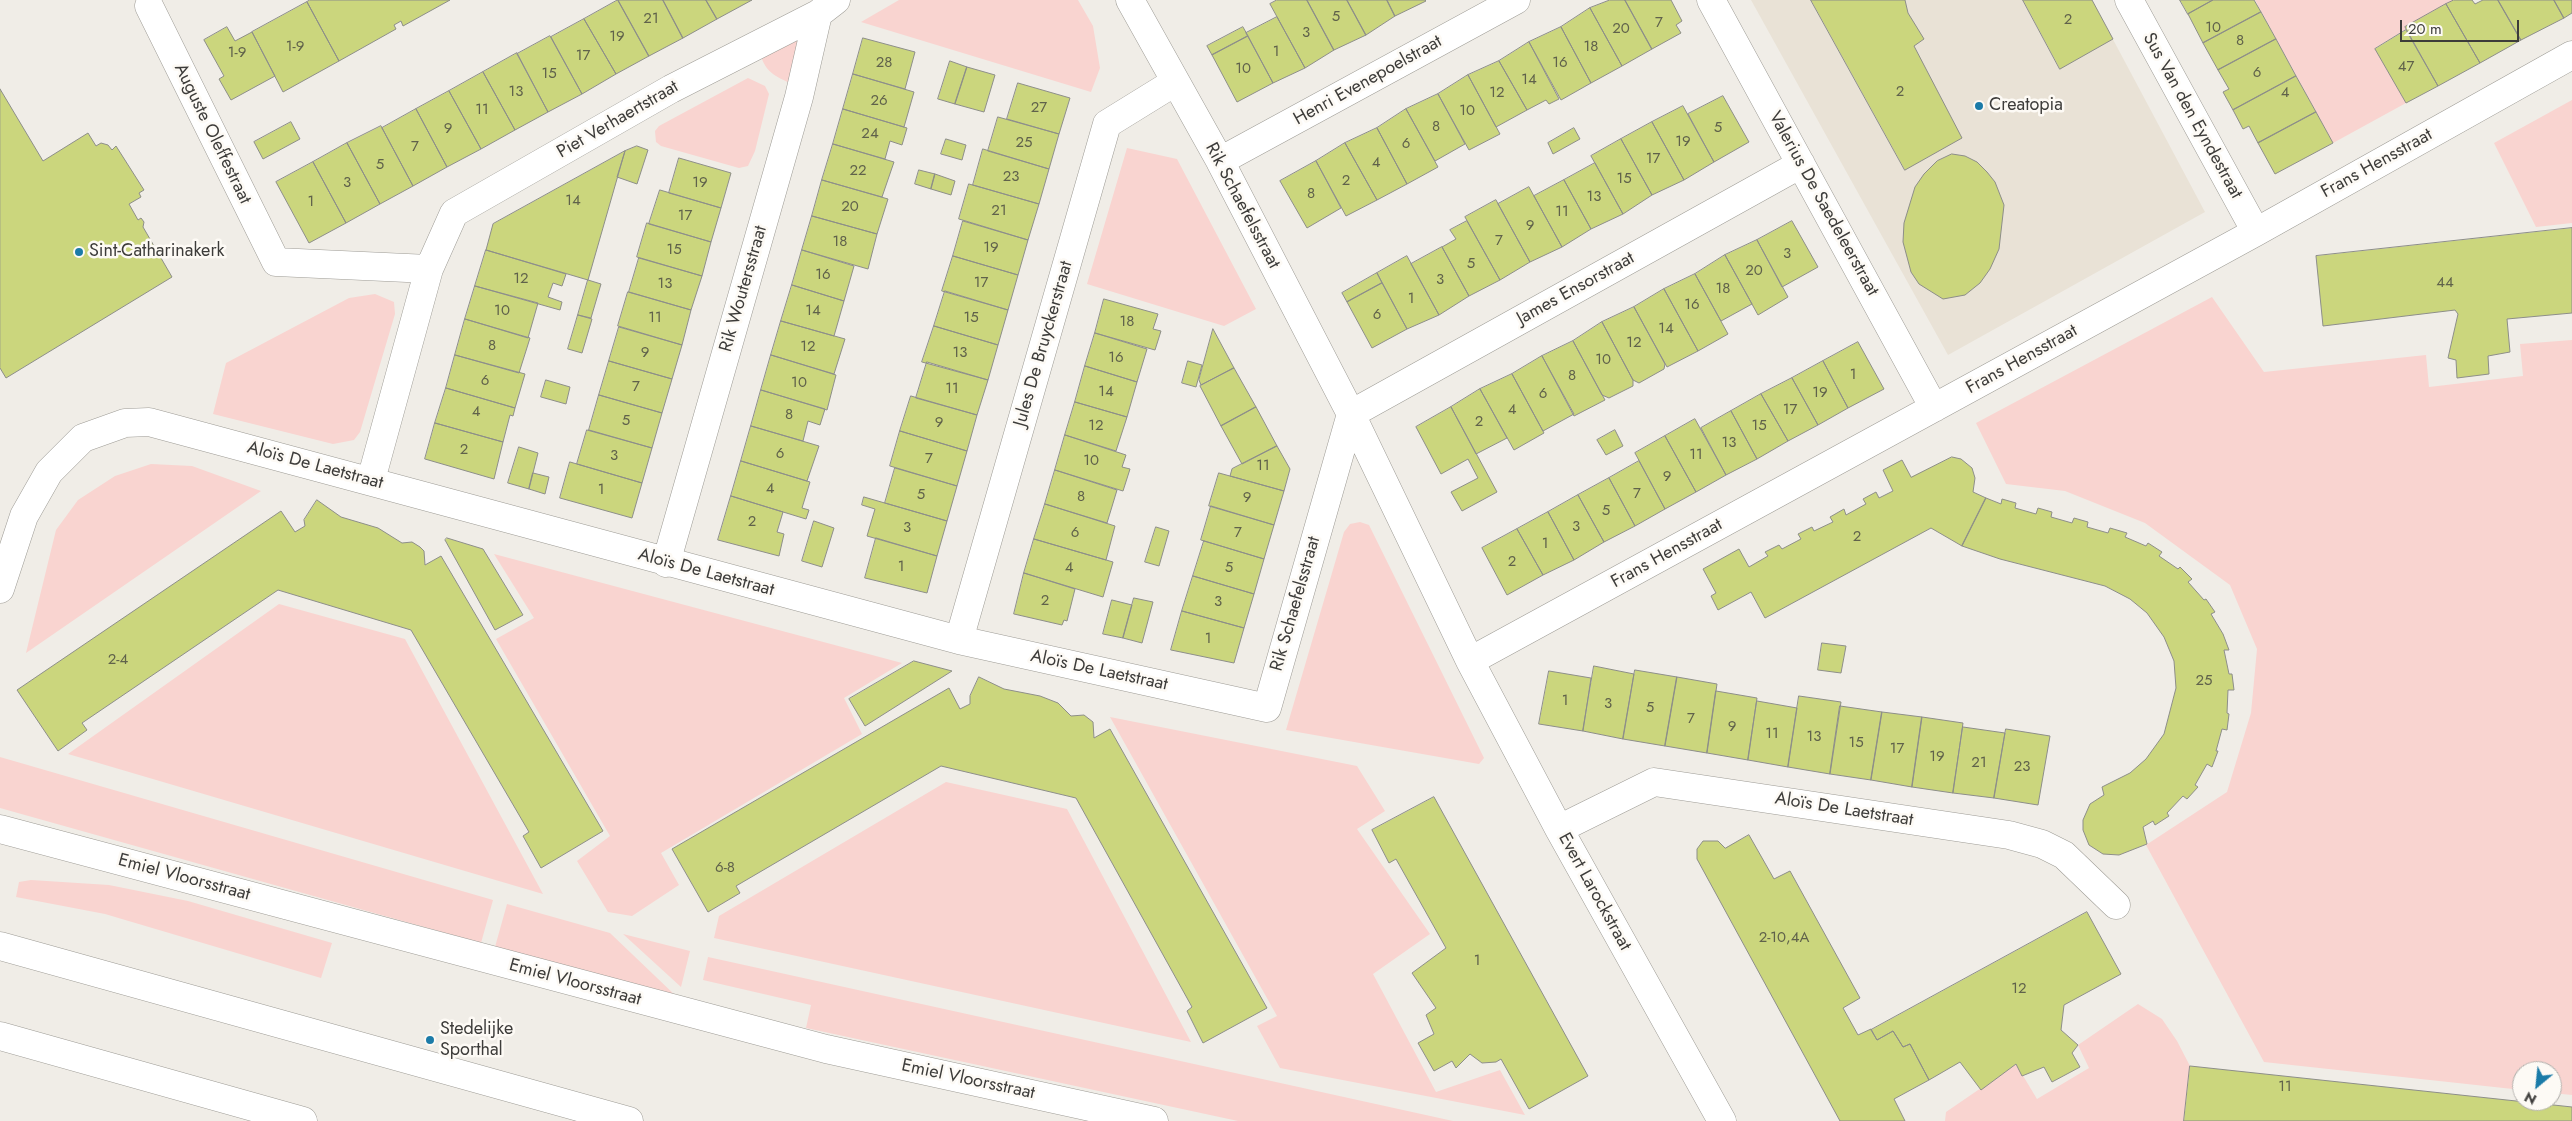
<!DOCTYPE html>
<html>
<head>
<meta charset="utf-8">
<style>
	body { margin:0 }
	#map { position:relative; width:2572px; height:1121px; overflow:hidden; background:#f0ede7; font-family:Jost,sans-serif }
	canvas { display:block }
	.north { position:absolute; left:2512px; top:1061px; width:50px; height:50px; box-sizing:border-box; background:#fdfaf5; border:1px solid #b0aeaa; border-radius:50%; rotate:208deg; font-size:14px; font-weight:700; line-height:20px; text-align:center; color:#3d3c3a }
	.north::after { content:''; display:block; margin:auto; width:18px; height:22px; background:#1b7ba8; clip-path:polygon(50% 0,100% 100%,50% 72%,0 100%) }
	.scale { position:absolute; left:2400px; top:20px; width:119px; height:22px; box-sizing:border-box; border:2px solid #3d3c3a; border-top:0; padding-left:6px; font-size:15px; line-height:18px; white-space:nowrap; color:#3d3c3a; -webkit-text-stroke:4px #fdfaf5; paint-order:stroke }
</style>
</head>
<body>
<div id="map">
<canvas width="2572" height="1121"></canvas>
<div class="north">N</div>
<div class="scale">20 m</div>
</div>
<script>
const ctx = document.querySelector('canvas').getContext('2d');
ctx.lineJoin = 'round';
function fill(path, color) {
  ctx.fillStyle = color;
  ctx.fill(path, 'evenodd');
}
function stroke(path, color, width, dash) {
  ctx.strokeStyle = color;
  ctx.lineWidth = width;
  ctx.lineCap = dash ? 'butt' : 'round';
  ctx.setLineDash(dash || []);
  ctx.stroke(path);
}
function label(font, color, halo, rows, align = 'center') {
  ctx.font = font + ' Jost,sans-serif';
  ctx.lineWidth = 5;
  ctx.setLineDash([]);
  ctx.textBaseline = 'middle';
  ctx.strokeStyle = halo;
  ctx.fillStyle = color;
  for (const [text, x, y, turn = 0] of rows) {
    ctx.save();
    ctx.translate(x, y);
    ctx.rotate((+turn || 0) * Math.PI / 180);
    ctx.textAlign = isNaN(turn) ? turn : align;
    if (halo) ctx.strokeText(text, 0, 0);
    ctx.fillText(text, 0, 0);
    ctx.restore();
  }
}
fill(new Path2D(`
	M1751,0H2092L2205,212L1948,355Z`), '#e9e2d6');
fill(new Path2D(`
	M899,0H1078L1093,26L1100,68L1091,92L861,22Z
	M2255,0H2455L2375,48L2406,103L2333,143Z
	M788,36L803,40L793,84C775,77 764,71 760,52Z
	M748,78L765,86L769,94L755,151L748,166L739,168L661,146L656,142L655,131L659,126Z
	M2572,100V223L2536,227L2494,143Z
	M1127,148L1177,159L1256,309L1224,326L1087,284Z
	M375,294L394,302L395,314L360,432L354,440L333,444L213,414L226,363L349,298Z
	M2212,297L2264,372L2426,355L2429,387L2523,376L2520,344L2572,340V1095L2552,1093V1071H2522V1090L2264,1062L2146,845L2227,792L2251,713L2257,649L2230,585L2145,523L2065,491L2006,484L1976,423Z
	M151,464L192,466L261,491L26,653L56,530L78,500L115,476Z
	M1360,522L1369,525L1484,758L1479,764L1286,730L1344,532L1350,524Z
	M494,554L902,663L844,698L862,734L661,853L679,885L632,916L608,912L577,861L610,836L496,639L534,618Z
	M279,604L405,639L543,894L68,754Z
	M1110,717L1357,766L1385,811L1357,829L1430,934L1373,974L1436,1092L1500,1070L1525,1115L1280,1068L1257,1026L1277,1016Z
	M0,757L493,900L481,943L0,808Z
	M946,782L1067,809L1191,1042L714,938L719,916Z
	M31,880L109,885L188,901L332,943L321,978L105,914L16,897L19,882Z
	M507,904L610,933L677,997L495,947Z
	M623,934L690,951L681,987Z
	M708,957L1453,1121H1238L806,1028L811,1005L703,980Z
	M2138,1004L2162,1019L2177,1041L2190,1066L2184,1121H1945L1946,1112L2016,1064L2037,1099L2089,1068L2078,1045Z`), '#f9d4d0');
const building = new Path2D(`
	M310,0H450L403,26L401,21L394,25L396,29L339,61L307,2Z
	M618,0H663L683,38L649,56Z
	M618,0L649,56L616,74L584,19Z
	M663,0H706L717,19L683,38Z
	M706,0H752L717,19Z
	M1277,0H1307L1334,50L1305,68L1270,4Z
	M1307,0H1347L1366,35L1334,50Z
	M1347,0H1387L1395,16L1366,35Z
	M1387,0H1425L1426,1L1395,16Z
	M1610,0H1625L1652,49L1622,66L1590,8Z
	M1625,0H1671L1682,21L1676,25L1681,33L1652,49Z
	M1811,0H1905L1908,13L1924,39L1914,46L1962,138L1905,170Z
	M2023,0H2092L2113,39L2060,69Z
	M2180,0H2213L2188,14Z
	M2213,0H2254L2261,12L2203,43L2188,14Z
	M2454,0H2472L2475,4L2483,0H2498L2521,40L2480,63L2446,4Z
	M2498,0H2554L2564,18L2521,40Z
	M2554,0H2572V13L2564,18Z
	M307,2L339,61L283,92L252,32Z
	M2446,4L2480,63L2438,86L2405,27Z
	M1590,8L1622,66L1591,83L1561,27Z
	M2261,12L2276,39L2218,70L2203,43Z
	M1277,17L1305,68L1273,83L1246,33Z
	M584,19L616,74L582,94L551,37Z
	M227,27L235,41L252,32L275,76L231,100L219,79L224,76L204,40Z
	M1243,27L1248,36L1212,55L1207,46Z
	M1561,27L1591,83L1561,100L1529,42Z
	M2406,30L2438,86L2406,103L2375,49Z
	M550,36L582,94L548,112L517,54Z
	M1248,36L1273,83L1237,102L1212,55Z
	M863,38L915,52L905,89L853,74Z
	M2276,39L2296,76L2233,110L2223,92L2229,89L2218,70Z
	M1529,42L1559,99L1549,104L1546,100L1527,110L1499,61Z
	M517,53L548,112L515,130L483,72Z
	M950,61L967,67L955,104L938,99Z
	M1499,61L1527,110L1496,127L1468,75Z
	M967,67L995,75L984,112L955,104Z
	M483,72L515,130L481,149L449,91Z
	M853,74L914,92L904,127L843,109Z
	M1468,75L1500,134L1469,150L1438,94Z
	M2296,76L2316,112L2258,143L2249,126L2243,129L2233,110Z
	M1018,83L1070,98L1059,134L1007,119Z
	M0,89L43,161L88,133L96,146L101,143L108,145L112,150L116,146L144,190L139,193L141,197L129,204L138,220L141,218L144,222L143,227L172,277L6,378L0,368Z
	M449,91L481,149L447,167L416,109Z
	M1438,94L1465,144L1435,161L1406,109Z
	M1723,96L1749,142L1714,162L1688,114Z
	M1683,106L1714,162L1684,180L1652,122Z
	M416,109L447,167L413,186L382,128Z
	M843,109L907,128L902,145L890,141L885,159L833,144Z
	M1406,109L1438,167L1407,184L1377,128Z
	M2316,112L2333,143L2275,174L2258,143Z
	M998,117L1059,134L1049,169L988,151Z
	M291,122L300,139L263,159L254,142Z
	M1652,122L1684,180L1652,195L1621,139Z
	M381,126L413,186L380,204L347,143Z
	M1377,128L1407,184L1377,200L1345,143Z
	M1574,128L1580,139L1553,154L1548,143Z
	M946,139L966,145L962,160L941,154Z
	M1621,139L1652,195L1623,214L1591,156Z
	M347,143L380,204L346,223L313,162Z
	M1345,143L1377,200L1346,216L1316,161Z
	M833,144L894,162L882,197L822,180Z
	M637,146L648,150L637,184L617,177L625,151Z
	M983,149L1049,169L1039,204L973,185Z
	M625,151L588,280L486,250L493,224Z
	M1952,154L1965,156L1977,162L1987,172L1995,182L2004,205L1999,249L1990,269L1980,283L1965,295L1943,299L1919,284L1911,272L1903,242L1904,223L1915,187L1924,174L1937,161Z
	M679,158L731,173L721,208L669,193Z
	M1316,161L1341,208L1307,228L1280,181Z
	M313,162L346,223L309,243L276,182Z
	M1595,163L1623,214L1591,229L1564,180Z
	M919,170L935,174L931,189L915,184Z
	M935,174L955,181L951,195L931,189Z
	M822,180L888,199L877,234L812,216Z
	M1564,180L1591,229L1562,247L1534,196Z
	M969,184L1039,204L1028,240L959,219Z
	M1529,187L1562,247L1530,262L1498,204Z
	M660,190L721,208L711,242L649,224Z
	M1496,200L1530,262L1500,280L1465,217Z
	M812,216L877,234L868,269L802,250Z
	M963,221L1028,240L1018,275L953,256Z
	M1467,221L1500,280L1469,296L1442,247L1456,239L1450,230Z
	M1792,221L1818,267L1782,287L1757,240Z
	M647,223L711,242L702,276L637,257Z
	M2572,228V313L2507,319L2510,352L2488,356L2489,374L2457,378L2456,360L2448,358L2458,314L2455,310L2323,326L2316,256Z
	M1757,240L1788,297L1758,315L1725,255Z
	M1442,247L1469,296L1439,315L1411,264Z
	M486,250L566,274L562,286L553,283L548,297L562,302L560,310L475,286Z
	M802,250L854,266L844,301L792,285Z
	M1725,255L1752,304L1721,321L1695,274Z
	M953,256L1018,275L1008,310L942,291Z
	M1407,256L1439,315L1407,329L1377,273Z
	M639,258L702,276L691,310L629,292Z
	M1377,273L1382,283L1347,302L1342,293Z
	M1695,274L1728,334L1698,351L1664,289Z
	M588,280L601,284L591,318L578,315Z
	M1382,283L1407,329L1372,348L1347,302Z
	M792,285L844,301L834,336L781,321Z
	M475,286L538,303L528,338L465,319Z
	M1664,289L1698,351L1667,367L1634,307Z
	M945,291L1008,310L998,345L934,326Z
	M628,292L691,310L682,345L618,326Z
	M1104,299L1158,314L1153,329L1161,331L1155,350L1095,333Z
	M1634,307L1665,364L1664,369L1639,383L1633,380L1602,322Z
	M578,315L592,319L582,353L568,349Z
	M465,319L530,338L519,373L455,355Z
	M781,321L845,339L834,374L771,355Z
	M1602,322L1633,380V386L1609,398L1602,395L1573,341Z
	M934,326L998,345L988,380L922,362Z
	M619,327L682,345L672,379L609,361Z
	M1213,329L1234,368L1201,385L1199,380Z
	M1095,333L1147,349L1137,382L1085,366Z
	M1573,341L1605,400L1574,416L1542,356Z
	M1858,342L1884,389L1848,408L1823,361Z
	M455,355L525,374L515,408L446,388Z
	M771,355L836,375L827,410L761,390Z
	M1542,356L1574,414L1543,431L1512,374Z
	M609,361L672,379L662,413L599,395Z
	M1188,361L1202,365L1196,387L1182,383Z
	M1823,361L1848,408L1818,425L1792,378Z
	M927,362L988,380L977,415L916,398Z
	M1085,366L1137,382L1127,417L1075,402Z
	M1234,368L1256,407L1221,426L1200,386Z
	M1512,374L1544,433L1514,450L1480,389Z
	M1792,378L1818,425L1788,441L1761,394Z
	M546,380L570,387L566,404L541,397Z
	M446,388L515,408L513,416L510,415L503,442L435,423Z
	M1480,389L1507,438L1476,454L1451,407Z
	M761,390L825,409L820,425L808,421L803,441L751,426Z
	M1761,394L1788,441L1757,459L1731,411Z
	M599,395L662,413L652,448L589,430Z
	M911,396L977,415L967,451L900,431Z
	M1075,402L1127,417L1116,451L1065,435Z
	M1256,407L1277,446L1242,464L1221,426Z
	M1451,407L1497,492L1462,511L1451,492L1478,478L1468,459L1441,474L1416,427Z
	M1731,411L1757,459L1726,475L1701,428Z
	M1695,419L1726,475L1696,492L1665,436Z
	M435,423L503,442L494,479L425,459Z
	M751,426L819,446L807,481L741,461Z
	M587,430L652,448L642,483L577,464Z
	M1615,430L1623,446L1606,455L1597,440Z
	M900,431L967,451L957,486L890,466Z
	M1065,435L1126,455L1122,467L1130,469L1123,491L1055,470Z
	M1665,436L1696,492L1665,509L1635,453Z
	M1277,446L1290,469L1284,491L1230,476L1232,469Z
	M519,447L538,453L529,489L508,483Z
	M1952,457L1961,459L1972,468L1975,478L1973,492L1986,498L1962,546L1931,528L1765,618L1751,592L1718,610L1711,596L1716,593L1703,569L1739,549L1749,567L1768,556L1765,552L1779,545L1782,549L1801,539L1798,534L1812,527L1814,531L1833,522L1830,517L1844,509L1846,515L1866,504L1863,499L1876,492L1879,498L1893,491L1883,470L1902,460L1911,477Z
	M741,461L810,482L802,508L809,510L806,519L731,496Z
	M1639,461L1665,509L1635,526L1609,478Z
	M570,462L642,483L632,518L560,498Z
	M895,468L957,486L947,521L885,503Z
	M1055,470L1117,490L1107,523L1045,504Z
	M533,473L549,477L545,494L529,489Z
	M1219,473L1284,491L1274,525L1209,506Z
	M1609,478L1635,526L1604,542L1578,495Z
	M1578,495L1604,542L1574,560L1548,512Z
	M731,496L783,512L777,532L784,534L779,556L718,540Z
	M864,497L947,521L937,556L867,536L875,509L862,505Z
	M1986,498L2001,504L2002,499L2016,503L2015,508L2036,514L2038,508L2052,512L2051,517L2072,523L2074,518L2088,522L2087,527L2108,533L2110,528L2127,533L2125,537L2146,546L2148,543L2162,552L2159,556L2178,569L2180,567L2192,579L2188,582L2204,600L2206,599L2215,612L2211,614L2223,634L2229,650H2224L2229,674H2232L2234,690H2228L2227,713L2229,714L2227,730L2222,729L2216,751H2218L2212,767L2207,764L2195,785L2198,787L2187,799L2183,796L2167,813L2169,816L2155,825L2153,821L2143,827L2147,844L2119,855L2103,854L2089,845L2083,830V820L2090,804L2104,795L2102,787L2130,773L2146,759L2164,734L2176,688L2174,661L2164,637L2147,613L2130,599L2105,586L2000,559L1962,546Z
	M317,500L341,517L378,528L402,543L412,542L420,547L424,551L425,565L441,556L603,831L541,868L523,836L529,832L411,630L278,590L82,723L87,730L58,751L17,690L281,511L295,532L305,526L304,520Z
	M1045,504L1115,526L1106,560L1034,539Z
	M1211,506L1274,525L1264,559L1201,540Z
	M1548,512L1574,560L1543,575L1517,529Z
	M814,521L834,528L822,567L802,561Z
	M1156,527L1169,531L1159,566L1145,562Z
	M1517,529L1543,575L1507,595L1482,548Z
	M447,538L483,549L523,615L495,630L445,540Z
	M876,538L937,556L927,593L865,578Z
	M1034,539L1113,562L1103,597L1024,573Z
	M1204,541L1264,559L1254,594L1193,576Z
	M1024,573L1075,589L1067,621L1064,620L1062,625L1014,614Z
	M1193,576L1254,594L1244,628L1182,611Z
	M1134,598L1153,602L1142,643L1123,638Z
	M1112,600L1132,605L1123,638L1103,634Z
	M1182,611L1244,628L1234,663L1171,650Z
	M1822,643L1846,646L1841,673L1818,670Z
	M914,661L952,671L865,726L849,699Z
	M1594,666L1634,674L1623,739L1583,731Z
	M1635,670L1677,677L1665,746L1623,739Z
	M1549,671L1591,678L1583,731L1539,724Z
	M979,677L1004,689L1040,696L1058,703L1071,716L1084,715L1093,722L1094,738L1110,729L1267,1008L1203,1043L1187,1011L1192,1007L1076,798L941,766L736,886L740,893L708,912L672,849L949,688L960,709L970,704V696Z
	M1677,677L1717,684L1707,753L1665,746Z
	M1716,691L1757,698L1748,760L1707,753Z
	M1799,696L1841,702L1830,774L1788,767Z
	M1757,701L1797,708L1788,767L1748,760Z
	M1840,706L1882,712L1871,780L1830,774Z
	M1882,712L1922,717L1912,787L1871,780Z
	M1922,717L1963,723L1953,793L1912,787Z
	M1963,727L2005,733L1994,798L1953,793Z
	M2006,729L2050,736L2038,805L1994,798Z
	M1434,797L1588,1076L1529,1109L1501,1059L1496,1062L1482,1063L1470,1054L1456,1068L1452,1061L1434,1071L1418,1043L1434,1034L1426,1015L1436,1008L1412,973L1446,948L1396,859L1389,863L1372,830Z
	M1749,835L1774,879L1790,871L1860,998L1843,1008L1858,1035L1871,1029L1877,1040L1893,1031L1903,1047L1910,1044L1929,1080L1894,1099L1905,1121H1840L1697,859V849L1703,841H1718L1725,848Z
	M2087,912L2121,974L2064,1005L2061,1030L2078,1045L2072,1053L2080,1067L2052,1082L2044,1067L2022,1076L2016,1064L1981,1090L1960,1062L1929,1080L1910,1044L1903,1047L1893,1031L1877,1040L1871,1030Z
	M2190,1066L2572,1107V1121H2184Z`);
fill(building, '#cbd67d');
stroke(building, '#8d8e89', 1);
const minor = new Path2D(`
	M1130,0L1220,161L1351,414L1470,661L1559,829L1722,1121
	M1711,0L1934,408
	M2129,0L2256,232
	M149,6L276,262L429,269
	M1220,161L1516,0
	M371,480L429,269L454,213L671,89L818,14L836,0
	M666,563L799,97L818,14
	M0,589L24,516L49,472L83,438L125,423L149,422L959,640L1267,708L1351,414L1801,164
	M959,640L1107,124L1175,82
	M1470,661L2256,232L2572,55
	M0,829L826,1049L1154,1121
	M1559,829L1654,782L2009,835L2042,844L2064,855L2116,905
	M0,946L629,1121
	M0,1036L303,1121`);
stroke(minor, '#9e9c96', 29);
stroke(minor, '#fff', 28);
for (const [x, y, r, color] of [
	[1979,106,5,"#1b7ba8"],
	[79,252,5,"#1b7ba8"],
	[430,1040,5,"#1b7ba8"]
]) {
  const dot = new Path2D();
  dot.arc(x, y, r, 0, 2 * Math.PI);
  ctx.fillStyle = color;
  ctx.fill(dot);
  stroke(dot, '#fdfaf5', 2);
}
label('15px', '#60624b', null, [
	["5",1336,17],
	["21",651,19],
	["2",2068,20],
	["7",1659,23],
	["10",2213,28],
	["20",1621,29],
	["3",1306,33],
	["19",617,37],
	["8",2240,41],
	["1-9",295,47],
	["18",1591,47],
	["1",1276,52],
	["1-9",237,53],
	["17",583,56],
	["28",884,63],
	["16",1560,63],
	["47",2406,67],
	["10",1243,69],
	["6",2257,73],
	["15",549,74],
	["14",1529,80],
	["13",516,92],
	["2",1900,92],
	["12",1497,93],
	["4",2285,93],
	["26",879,101],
	["27",1039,108],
	["11",482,110],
	["10",1467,111],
	["8",1436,127],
	["5",1718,128],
	["9",448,129],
	["24",870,134],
	["19",1683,142],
	["25",1024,143],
	["6",1406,144],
	["7",415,147],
	["17",1653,159],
	["4",1376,163],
	["5",380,165],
	["22",858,171],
	["23",1011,177],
	["15",1624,179],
	["2",1346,181],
	["3",347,183],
	["19",700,183],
	["8",1311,194],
	["13",1594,197],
	["14",573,201],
	["1",311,202],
	["20",850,207],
	["21",999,211],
	["11",1562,212],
	["17",685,216],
	["9",1530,226],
	["7",1499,241],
	["18",840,242],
	["19",991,248],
	["15",674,250],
	["3",1787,254],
	["5",1471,264],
	["20",1754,271],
	["16",823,275],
	["12",521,279],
	["3",1440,280],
	["17",981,283],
	["44",2445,283],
	["13",665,284],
	["18",1723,289],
	["1",1411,299],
	["16",1692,305],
	["10",502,311],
	["14",813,311],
	["6",1377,315],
	["11",655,318],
	["15",971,318],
	["18",1127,322],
	["14",1666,329],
	["12",1634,343],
	["8",492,346],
	["12",808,347],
	["9",645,353],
	["13",960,353],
	["16",1116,358],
	["10",1603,360],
	["1",1853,375],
	["8",1572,376],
	["6",485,381],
	["10",799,383],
	["7",636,387],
	["11",952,389],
	["14",1106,392],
	["19",1820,393],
	["6",1543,394],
	["4",1512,410],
	["17",1790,410],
	["4",476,412],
	["8",789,415],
	["5",626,421],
	["2",1479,422],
	["9",939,423],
	["12",1096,426],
	["15",1759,426],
	["13",1729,443],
	["2",464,450],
	["6",780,454],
	["11",1696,455],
	["3",614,456],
	["7",929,459],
	["10",1091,461],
	["11",1263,466],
	["9",1667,477],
	["4",770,489],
	["1",601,490],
	["7",1637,494],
	["5",921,495],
	["8",1081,497],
	["9",1247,498],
	["5",1606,511],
	["2",752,522],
	["3",1576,527],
	["3",907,528],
	["6",1075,533],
	["7",1238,533],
	["2",1857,537],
	["1",1545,544],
	["2",1512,562],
	["1",901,567],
	["4",1069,568],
	["5",1229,568],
	["2",1045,601],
	["3",1218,602],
	["1",1208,639],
	["2-4",118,660],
	["25",2204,681],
	["1",1565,701],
	["3",1608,704],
	["5",1650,708],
	["7",1691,719],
	["9",1732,727],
	["11",1772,734],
	["13",1814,737],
	["15",1856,743],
	["17",1897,749],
	["19",1937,757],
	["21",1979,763],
	["23",2022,767],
	["6-8",725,868],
	["2-10,4A",1784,938],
	["1",1477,961],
	["12",2019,989],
	["11",2285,1087]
]);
label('18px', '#3d3c3a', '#fdfaf5', [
	["Henri Evenepoelstraat",1368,81,-29],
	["Sus Van den Eyndestraat",2192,116,61],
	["Piet Verhaertstraat",618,120,-30],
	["Auguste Oleffestraat",212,134,64],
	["Frans Hensstraat",2377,164,-29],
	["Valerius De Saedeleerstraat",1823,204,61],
	["Rik Schaefelsstraat",1242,206,62],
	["Rik Woutersstraat",744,289,-74],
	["James Ensorstraat",1576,289,-29],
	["Jules De Bruyckerstraat",1044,344,-74],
	["Frans Hensstraat",2022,360,-29],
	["Aloïs De Laetstraat",315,466,15],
	["Frans Hensstraat",1667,554,-29],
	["Aloïs De Laetstraat",706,573,15],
	["Rik Schaefelsstraat",1296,604,-74],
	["Aloïs De Laetstraat",1099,671,12],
	["Aloïs De Laetstraat",1844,810,9],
	["Emiel Vloorsstraat",184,878,15],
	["Evert Larockstraat",1594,892,61],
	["Emiel Vloorsstraat",575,983,15],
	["Emiel Vloorsstraat",968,1080,12]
]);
label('18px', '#3d3c3a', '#fdfaf5', [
	["Creatopia",1989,106],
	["Sint-Catharinakerk",89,252],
	["Stedelijke",440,1030],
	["Sporthal",440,1051]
], 'left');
</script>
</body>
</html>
